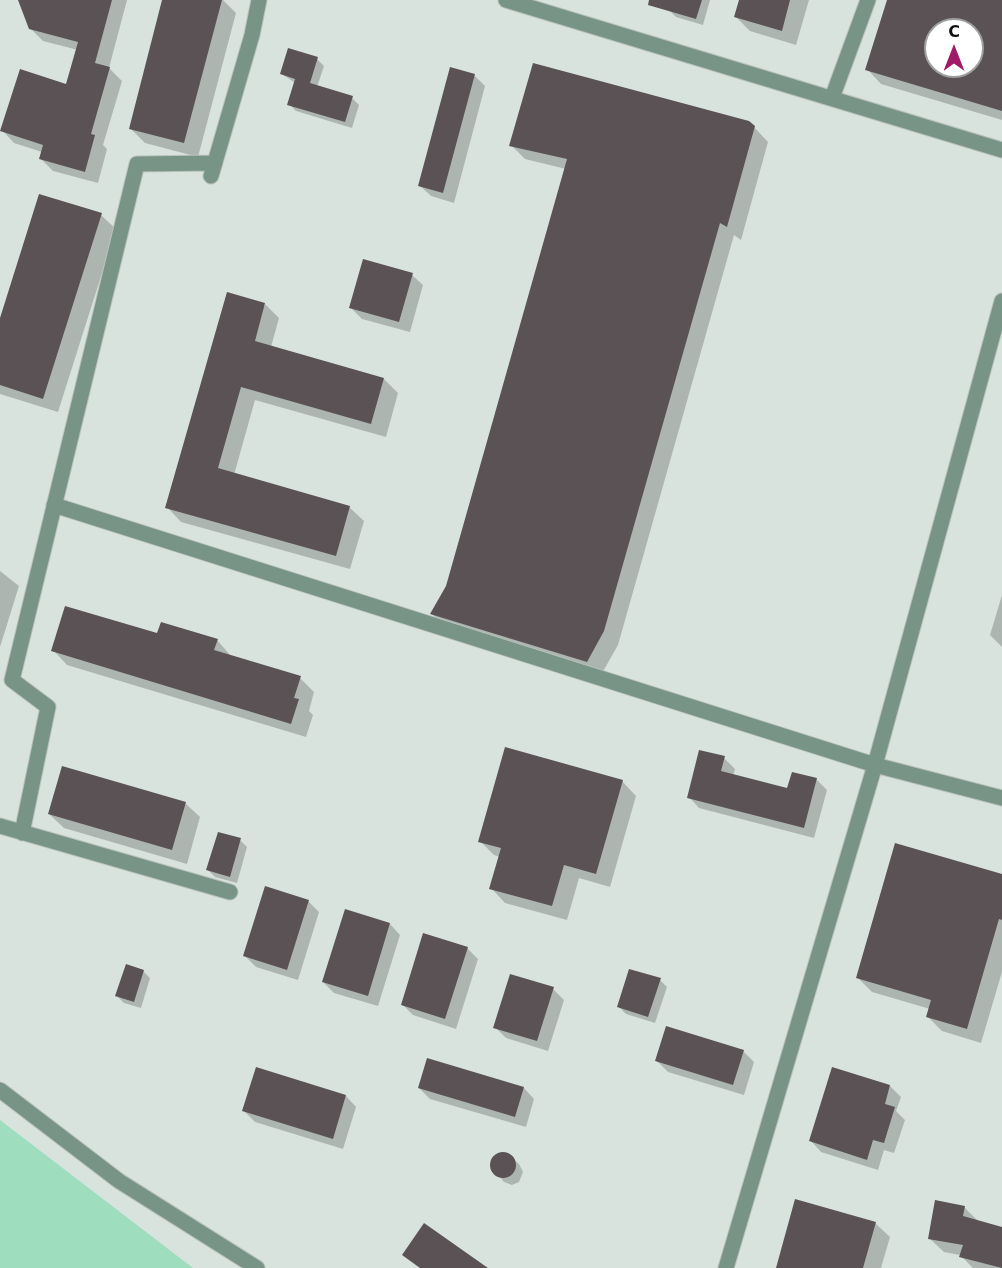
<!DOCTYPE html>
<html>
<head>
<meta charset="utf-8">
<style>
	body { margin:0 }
	#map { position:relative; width:1002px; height:1268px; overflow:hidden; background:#d9e3de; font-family:"DejaVu Sans",sans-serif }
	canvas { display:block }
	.north { position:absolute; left:924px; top:18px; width:60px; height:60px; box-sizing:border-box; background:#fff; border:2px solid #9fa09f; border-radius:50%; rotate:0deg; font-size:16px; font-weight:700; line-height:24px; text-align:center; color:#0e110f }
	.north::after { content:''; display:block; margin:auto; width:21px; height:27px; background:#a11a67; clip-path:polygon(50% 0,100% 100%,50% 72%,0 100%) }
</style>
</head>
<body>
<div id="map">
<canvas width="1002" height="1268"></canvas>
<div class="north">С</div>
</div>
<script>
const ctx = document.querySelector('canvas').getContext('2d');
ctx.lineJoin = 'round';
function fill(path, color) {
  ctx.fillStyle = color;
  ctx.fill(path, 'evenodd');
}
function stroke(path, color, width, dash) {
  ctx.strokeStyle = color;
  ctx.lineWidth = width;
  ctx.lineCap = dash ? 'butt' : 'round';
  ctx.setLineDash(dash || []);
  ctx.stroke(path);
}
fill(new Path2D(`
	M0,1120L193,1268H0Z`), '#9fddbf');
fill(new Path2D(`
	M19,0H127L109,68L122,81L103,145L107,149L98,183L53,171L40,158L42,152L14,143L2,130L67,86L78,50L43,41L30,28Z
	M164,0H223L236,13L198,157L145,143L130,128Z
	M672,0H710L703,25L676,17L669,10Z
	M741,0H809L796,45L750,31L736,17Z
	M888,0H1002V120L881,84L867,69ZM936,30H972V66H936Z
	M317,59L324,66L317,87L352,98L359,105L352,128L296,111L289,104L295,83L282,74Z
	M474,75L485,86L454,203L431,196L420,186Z
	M754,127L768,142L741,240L734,235L618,645L601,675L446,627L432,614L447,586L566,169L525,159L511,145Z
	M101,215L116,229L58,412L0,394V323Z
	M412,275L423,285L410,332L362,319L351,308Z
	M265,304L279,318L271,347L384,379L398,393L386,437L255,400L234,475L349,507L364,521L350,569L181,522L167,507Z
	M0,571L19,586L0,647Z
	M1002,595V647L990,635Z
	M158,635L217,640L231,656L300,678L314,692L309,711L313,715L306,737L67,665L53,650Z
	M724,758L735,769L733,776L788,790L816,779L827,790L814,838L699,808L689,797Z
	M622,781L636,796L610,887L579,878L567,920L505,903L491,888L500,857L494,855L480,841Z
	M185,803L200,817L187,864L64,828L49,814Z
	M240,840L247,847L237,883L215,877L208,870Z
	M1002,875V972L981,1043L942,1031L928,1017L930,1009L872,992L858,978Z
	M308,901L319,912L298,980L256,967L245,956Z
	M390,924L400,935L378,1006L334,993L323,982Z
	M467,948L478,959L456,1029L413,1015L402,1004Z
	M143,971L150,978L141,1008L124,1003L117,996Z
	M660,980L667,987L655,1023L626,1014L619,1007Z
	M553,989L564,1000L548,1051L506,1038L495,1027Z
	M743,1051L754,1062L744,1095L668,1072L657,1061Z
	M833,1069L890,1086L901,1097L896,1111L905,1120L894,1153L884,1150L878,1170L821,1152L811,1141Z
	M419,1088H524L534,1099L526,1127L430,1099Z
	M346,1096L356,1107L343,1149L255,1122L244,1111Z
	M506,1153L519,1164L523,1172L519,1182L512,1185L504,1182L492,1167L496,1156Z
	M964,1207L978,1221L1002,1229V1268H973L960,1255L944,1252L930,1239Z
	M875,1223L890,1237L881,1268H777Z`), '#0003');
fill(new Path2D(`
	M18,0H112L95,63L110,67L91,134L95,135L85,172L39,159L43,145L0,131L20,69L66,84L78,42L29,29Z
	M162,0H222L184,143L129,129Z
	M649,0H702L696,19L648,5Z
	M739,0H790L782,31L734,17Z
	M887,0H1002V111L865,70ZM936,30H972V66H936Z
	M288,48L318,57L310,83L353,96L345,122L287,105L295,79L304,82L280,74Z
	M533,63L749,121L755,126L727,227L720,223L604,631L587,662L430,614L446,586L567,159L509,146Z
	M450,67L475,74L443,193L418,186Z
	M39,194L102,213L43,399L0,385V318Z
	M363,259L413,273L399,322L349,308Z
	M227,292L265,303L255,341L384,378L371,424L241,387L218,468L350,506L336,556L165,508Z
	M65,606L157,633L161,622L218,639L214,650L301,676L294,698L299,699L291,724L51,651Z
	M505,747L623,780L596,874L564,865L552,906L489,889L501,848L478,842Z
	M699,750L725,756L721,771L787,788L792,772L817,778L804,828L687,798Z
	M62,766L186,802L172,850L48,814Z
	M218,832L241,838L230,877L206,870Z
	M895,843L1002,874V920L999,919L967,1029L926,1017L931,1000L856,978Z
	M265,886L309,900L287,970L243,956Z
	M345,909L390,923L368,996L322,982Z
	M423,933L468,947L445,1019L401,1005Z
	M126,964L144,970L134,1002L115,996Z
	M629,969L661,978L648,1017L617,1007Z
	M510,974L554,987L537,1041L493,1028Z
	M666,1026L744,1050L733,1085L655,1061Z
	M427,1058L524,1087L515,1117L418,1088Z
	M256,1067L346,1095L333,1139L242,1111Z
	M832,1067L890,1085L885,1104L895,1107L884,1143L873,1140L867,1160L809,1141Z
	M490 1165a13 13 0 1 1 26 0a13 13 0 1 1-26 0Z
	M795,1199L876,1222L863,1268H776Z
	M935,1200L965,1206L963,1216L1002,1227V1268L959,1257L963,1245L928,1239Z
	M424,1223L488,1268H420L402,1255Z`), '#5a5255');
const minor = new Path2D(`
	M506,0L1002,150
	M832,98L868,0
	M211,176L252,35L259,0
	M54,505L875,765L1002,798
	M0,826L230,892
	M22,833L48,707L12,680L137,164L215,163
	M0,1090L119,1181L257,1268
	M726,1268L875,765L1002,301`);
stroke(minor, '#b9c1bd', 17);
stroke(minor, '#789486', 15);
</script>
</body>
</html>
